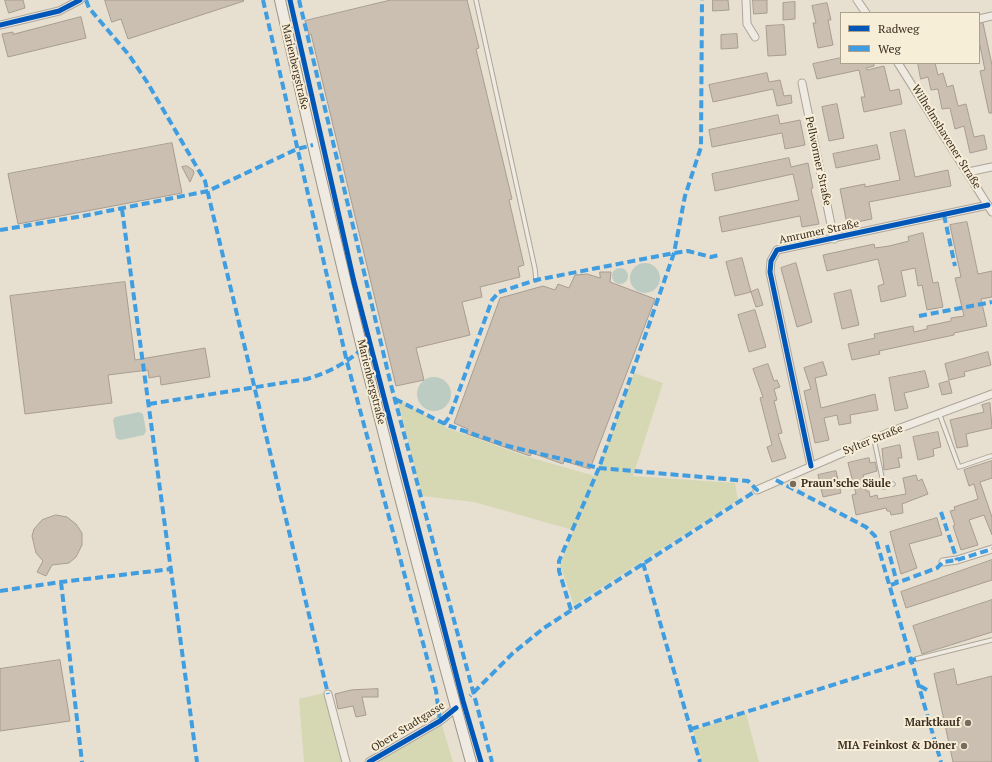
<!DOCTYPE html>
<html>
<head>
<meta charset="utf-8">
<style>
	body { margin:0 }
	#map { position:relative; width:992px; height:762px; overflow:hidden; background:#e7e0d1; font-family:"PT Serif",serif }
	canvas { display:block }
	.legend { position:absolute; left:840px; top:12px; width:140px; height:52px; box-sizing:border-box; background:#f7eed8; border:1px solid #ada18e; margin:0; padding:5px 7px; list-style:none; font-size:12px; color:#3d2e20 }
	.legend li { display:flex; align-items:center; gap:8px; height:20px }
	.legend b { width:20px; border:1px solid #ada18e }
</style>
</head>
<body>
<div id="map">
<canvas width="992" height="762"></canvas>
<ul class="legend">
<li><b style="height:5px;background:#0057b8"></b>Radweg</li>
<li><b style="height:5px;background:#3f9de0"></b>Weg</li>
</ul>
</div>
<script>
const ctx = document.querySelector('canvas').getContext('2d');
ctx.lineJoin = 'round';
function fill(path, color) {
  ctx.fillStyle = color;
  ctx.fill(path, 'evenodd');
}
function stroke(path, color, width, dash) {
  ctx.strokeStyle = color;
  ctx.lineWidth = width;
  ctx.lineCap = dash ? 'butt' : 'round';
  ctx.setLineDash(dash || []);
  ctx.stroke(path);
}
function label(font, color, halo, rows, align = 'center') {
  ctx.font = font + ' "PT Serif",serif';
  ctx.lineWidth = 4;
  ctx.setLineDash([]);
  ctx.textBaseline = 'middle';
  ctx.strokeStyle = halo;
  ctx.fillStyle = color;
  for (const [text, x, y, turn = 0] of rows) {
    ctx.save();
    ctx.translate(x, y);
    ctx.rotate((+turn || 0) * Math.PI / 180);
    ctx.textAlign = isNaN(turn) ? turn : align;
    if (halo) ctx.strokeText(text, 0, 0);
    ctx.fillText(text, 0, 0);
    ctx.restore();
  }
}
fill(new Path2D(`
	M634,373L663,383L633,476L735,483L738,500L574,605L560,565L573,530L474,502L422,496L397,398L447,428L525,456L595,476Z
	M324,693L343,762H304L299,699Z
	M746,714L759,762H702L693,730Z
	M442,725L453,762H377Z`), '#d6d7b3');
fill(new Path2D(`
	M630 278a15 15 0 1 1 30 0a15 15 0 1 1-30 0Z
	M612 276a8 8 0 1 1 16 0a8 8 0 1 1-16 0Z
	M417 394a17 17 0 1 1 34 0a17 17 0 1 1-34 0Z
	M139,412L143,414L146,431L144,435L120,440L116,438L113,420L115,417Z`), '#bcccc2');
const building = new Path2D(`
	M5,0H23L25,8L9,13Z
	M105,0H243L244,1L128,39L121,19L112,22Z
	M391,0H467L479,48L476,49L512,199L509,200L524,265L518,267L520,277L480,287L482,297L462,302L470,335L416,348L424,380L396,386L311,34L309,35L305,21Z
	M713,0H728L729,10L713,11Z
	M753,0H767V13L754,14Z
	M795,2V19L783,20V3Z
	M827,3L831,20H828L833,45L818,48L813,23H816L812,6Z
	M81,17L86,38L8,57L2,34L13,32V34Z
	M983,23L992,65V113H989L980,71L985,70L979,41V24Z
	M784,25L786,55L768,56L766,26Z
	M737,34L738,48L721,49V35Z
	M841,58V63H874V66L866,68L867,70L884,66L890,91L899,89L902,104L864,112L861,97H865L859,70L817,79L813,64Z
	M918,63H935L938,75L943,73L947,87L953,85L958,106L966,104L974,137L984,135L987,149L970,153L964,126L955,129L950,108L942,109L938,89L931,90L928,77L921,79Z
	M767,73L769,82L780,80L784,96L791,95L792,103L777,106L773,89L713,102L709,85Z
	M837,104L844,138L829,141L822,107Z
	M778,115L780,124L800,120L805,145L785,149L782,133L712,147L709,130Z
	M905,130L915,177L948,170L951,186L869,202L872,219L847,224L840,189L865,184V187L900,180L890,133Z
	M172,143L182,193L18,224L8,174Z
	M877,145L880,159L836,168L833,154Z
	M789,158L791,167L808,163L813,188L811,189L819,224L802,227L800,216L722,232L719,217L799,200L793,174L715,191L712,174Z
	M187,166L193,170L194,173L190,182L182,167Z
	M967,222L978,274L992,271V297L981,299L987,326L954,333V335L879,351L880,354L852,360L848,344L875,338L874,334L913,326L914,332L927,329V326L951,321V318L964,316L955,278L961,277L950,225Z
	M923,233L933,283L938,282L943,307L927,310L922,285L918,286L915,268L901,271L906,296L881,302L878,286L884,284L878,259L827,271L823,255L874,244L875,248L889,246L909,241L908,237Z
	M742,258L751,292L735,296L726,262Z
	M796,263L812,322L797,327L781,268Z
	M600,272H611L610,282L655,299L590,469L564,461L563,464L532,453L530,456L467,434L468,429L454,423L500,298L543,286L555,290L558,284L569,288L575,275L587,274L600,278Z
	M125,282L135,360L205,348L210,377L161,385L160,376L149,378L148,370L108,375L112,403L25,414L10,296Z
	M758,289L763,305L756,307L751,292Z
	M851,290L859,325L842,329L834,294Z
	M755,310L766,347L749,352L738,315Z
	M988,352L991,365L964,372L965,376L949,380L945,364Z
	M823,362L827,375L815,378L821,408L875,394L878,410L850,415L851,423L839,425L837,415L824,418L829,440L815,443L804,391L811,389L804,368Z
	M768,364L774,381L777,380L780,387L774,389L777,400L774,401L782,433L778,434L786,458L772,462L767,447L772,445L760,398L763,397L753,369Z
	M925,371L929,387L904,393L908,408L895,411L889,378Z
	M949,381L952,393L942,395L939,384Z
	M990,403L992,428L966,434L968,446L957,448L950,420L984,412L982,405Z
	M938,432L941,447L933,449L934,456L918,460L913,437Z
	M900,445L902,458H898L900,467L884,470L882,449Z
	M869,458L870,463L875,462L877,471L863,475L866,491H869L870,497L877,495L878,499L906,494L903,478L916,475L918,481L922,479L928,494L902,504L903,513L891,515L890,511H887L886,508L856,515L852,495L856,494L848,463Z
	M992,461V478L980,482L992,517V535L984,515L969,520L978,545L961,550L953,526L955,525L950,511L955,510L954,507L978,499L974,484L969,486L964,470Z
	M836,471L841,493L823,497L818,475Z
	M56,515L67,517L76,524L82,533V545L76,557L69,563L52,565L46,576L37,572L43,561L36,553L32,536L34,529L42,520Z
	M937,518L942,535L909,544L917,568L901,574L890,532Z
	M992,560V580L906,608L901,592Z
	M992,600V632L922,654L913,626Z
	M60,660L70,721L0,731V669Z
	M954,669L957,685L992,676V762H953L934,674Z
	M378,689V697H362L366,715L356,717L353,706L338,709L335,694L351,690Z`);
fill(building, '#cbbfb2');
stroke(building, '#a89c90', 1);
const lane = new Path2D(`
	M476,0L535,269L536,280
	M939,413L959,467L991,456
	M874,439L884,487L893,484
	M916,659L992,640`);
const street = new Path2D(`
	M746,0L747,24L755,37
	M857,0L866,13
	M979,19L992,16
	M0,25L59,11L80,0
	M898,63L992,212
	M802,83L834,239
	M968,172L992,167
	M811,466L770,272L771,261L777,250L988,205
	M757,490L895,430L992,394
	M943,562L957,560L992,549
	M328,694L346,762
	M369,762L440,721L456,708`);
const secondary = new Path2D(`
	M280,0C337,256 401,510 471,762`);
stroke(lane, '#ada599', 5.5);
stroke(street, '#ada599', 9);
stroke(secondary, '#9c958a', 12);
stroke(lane, '#efebe3', 3.5);
stroke(street, '#efebe3', 7);
stroke(secondary, '#efebe3', 10);
stroke(new Path2D(`
	M86,0L89,8L129,55L147,82L205,181L328,694
	M263,0L347,362L436,691L440,721
	M299,0L391,385L492,762
	M122,209L197,762
	M944,215L955,266
	M0,230L83,216L208,191L297,149L313,145
	M919,316L992,302
	M395,399L447,425L508,446L599,468L748,481L757,490L544,628L513,653L470,696
	M149,404L307,379C329,372 345,364 362,349
	M444,424L450,416L492,300L499,292L536,280L674,253L688,251L711,257L719,255
	M776,480L866,527L875,536L941,762
	M941,512L957,560
	M887,545L897,583
	M643,563L700,762
	M61,582L82,762
	M891,585L937,568L943,562L957,560L992,549
	M0,591L61,582L171,569
	M571,610L559,571V561L599,468L674,253L685,196L701,147L702,0
	M920,686L929,691
	M691,729L916,659`), '#3f9de0', 4, [8, 4]);
stroke(new Path2D(`
	M290,0L354,282L463,701L481,762
	M0,25L59,11L80,0
	M811,466L770,272L771,261L777,250L988,205
	M369,762L440,721L456,708`), '#0057b8', 5);
for (const [x, y, r, color] of [
	[793,484,4,"#786c5e"],
	[968,723,4,"#786c5e"],
	[964,746,4,"#786c5e"]
]) {
  const dot = new Path2D();
  dot.arc(x, y, r, 0, 2 * Math.PI);
  ctx.fillStyle = color;
  ctx.fill(dot);
  stroke(dot, '#f7eed8', 1.5);
}
label('11px', '#3d2e20', '#f7eed8', [
	["Marienbergstraße",295,67,77],
	["Wilhelmshavener Straße",946,137,58],
	["Pellwormer Straße",818,161,78],
	["Amrumer Straße",819,232,-12],
	["Marienbergstraße",371,382,76],
	["Sylter Straße",873,440,-22],
	["Obere Stadtgasse",408,727,-32]
]);
label('bold 11px', '#3d2e20', '#f7eed8', [
	["Praun’sche Säule",801,484,"left"],
	["Marktkauf",960,723],
	["MIA Feinkost & Döner",956,746]
], 'right');
</script>
</body>
</html>
